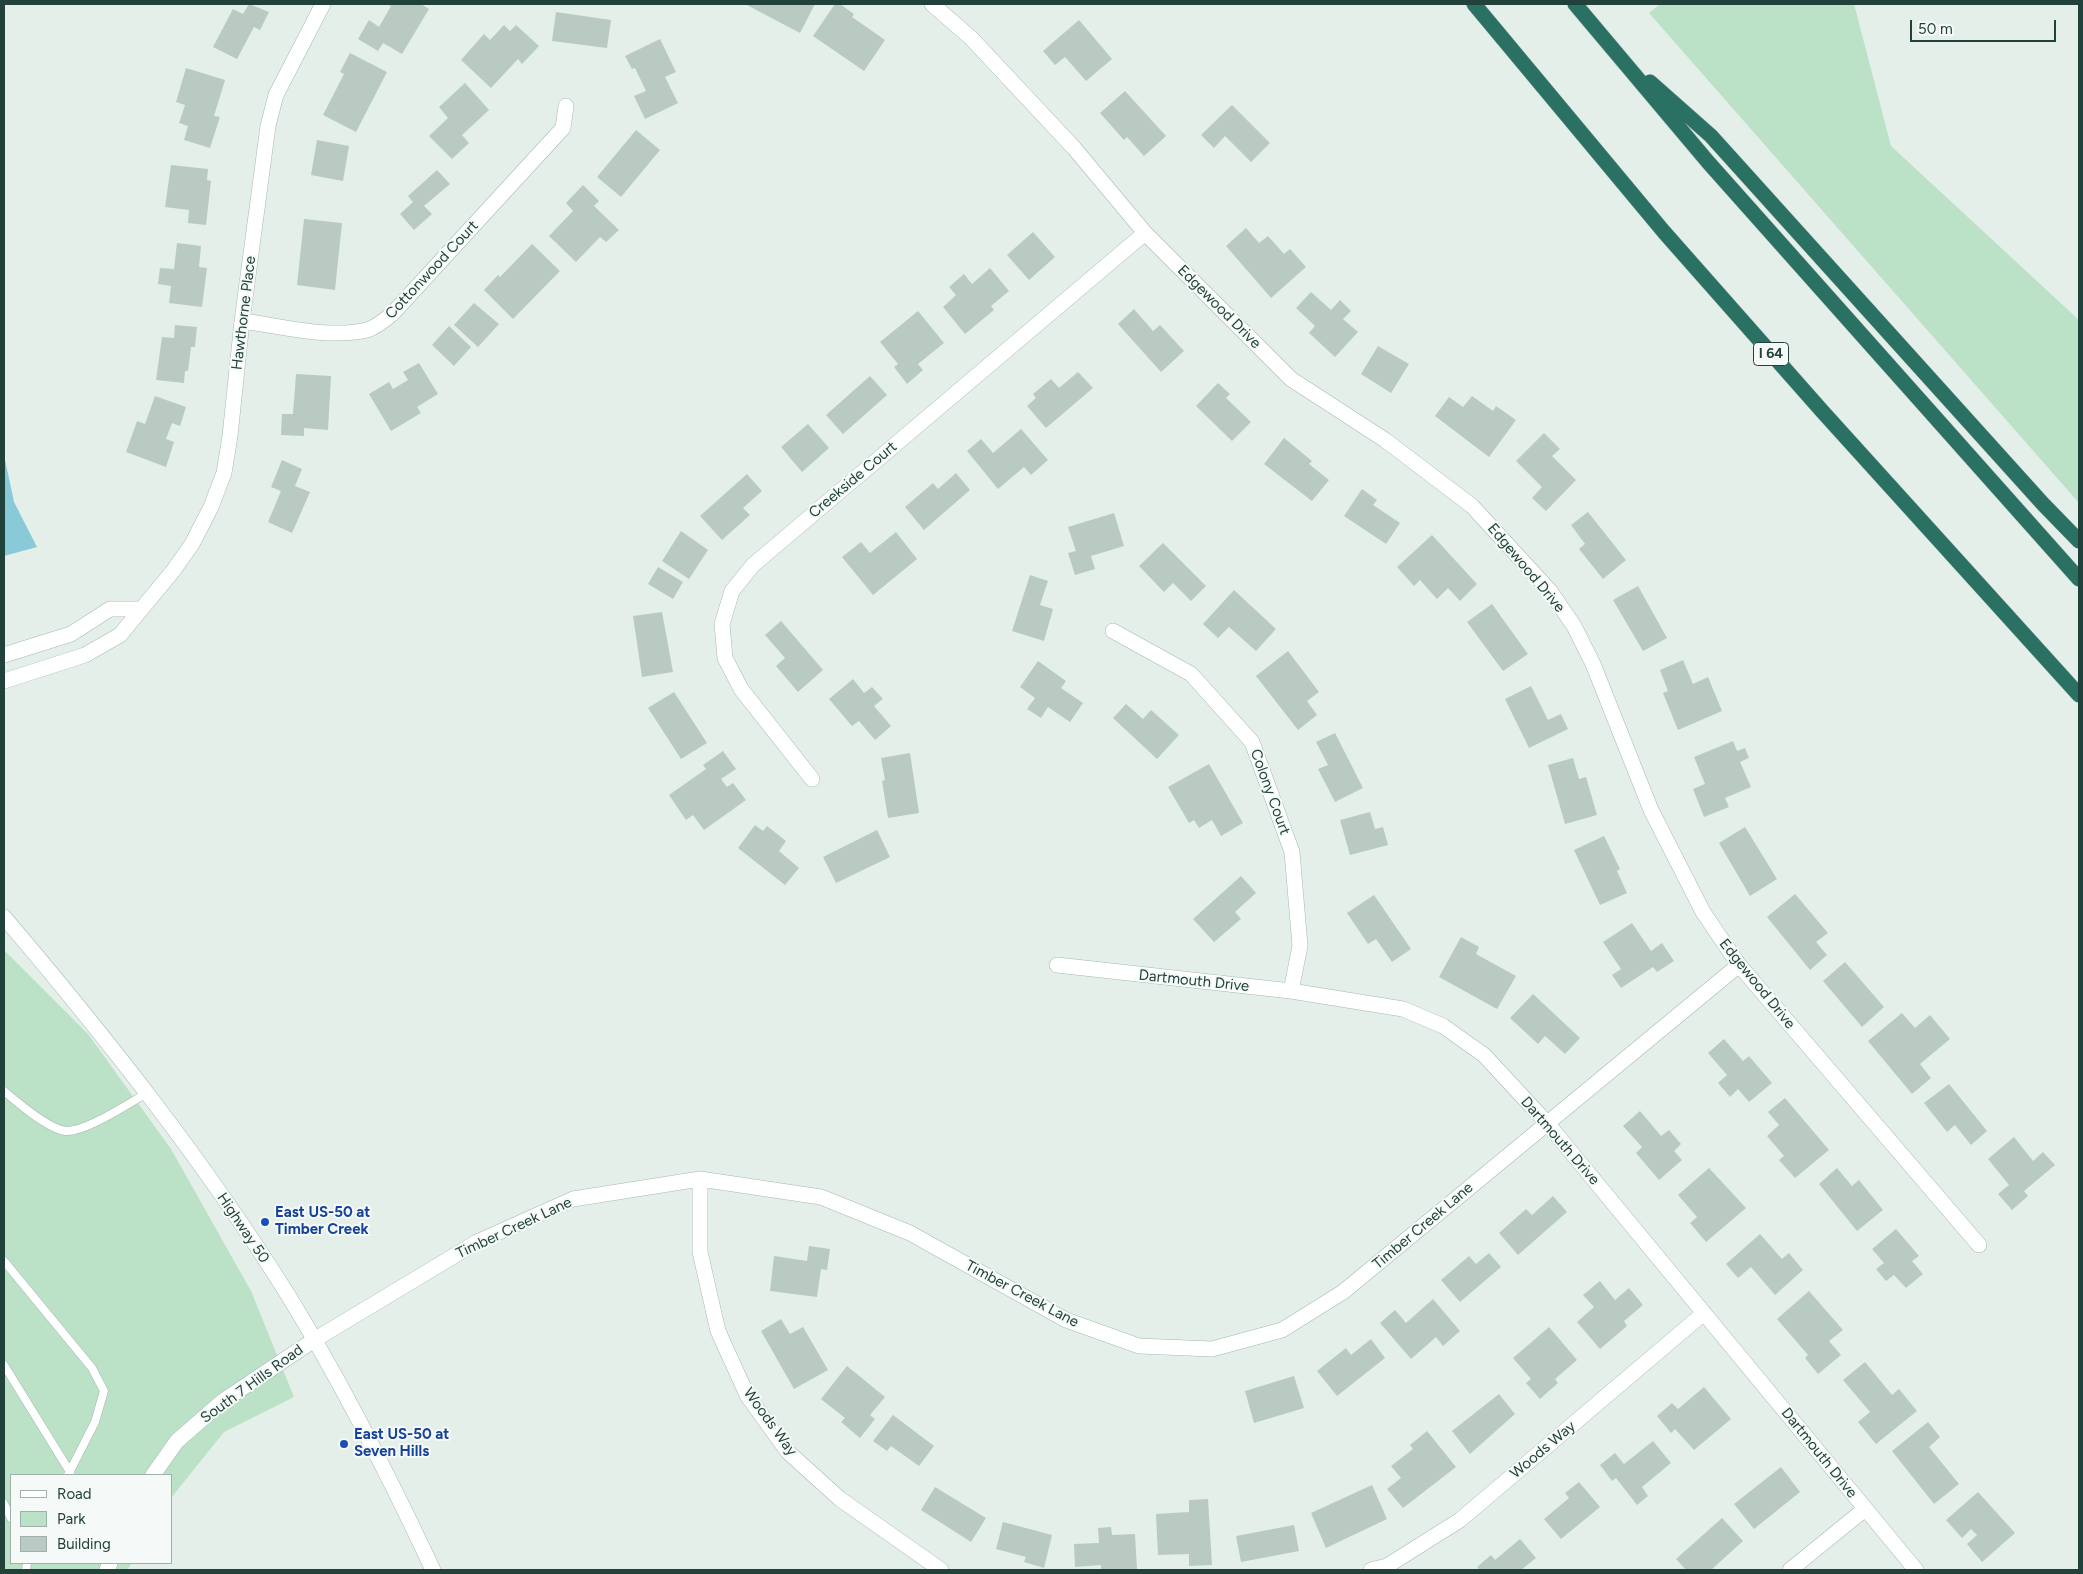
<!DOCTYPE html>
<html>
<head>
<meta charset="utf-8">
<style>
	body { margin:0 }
	#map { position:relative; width:2083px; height:1574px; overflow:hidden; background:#e4efea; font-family:Figtree,sans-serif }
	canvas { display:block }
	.frame { position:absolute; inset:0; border:5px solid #21423a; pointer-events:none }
	.legend { position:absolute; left:10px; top:1474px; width:162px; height:90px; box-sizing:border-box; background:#f5faf8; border:1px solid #a0b0ac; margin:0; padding:6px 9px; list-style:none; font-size:15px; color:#21423a }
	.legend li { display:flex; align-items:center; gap:10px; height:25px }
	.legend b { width:25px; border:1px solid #a0b0ac }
	.scale { position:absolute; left:1910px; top:20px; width:146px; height:22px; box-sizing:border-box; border:2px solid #21423a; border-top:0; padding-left:6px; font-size:15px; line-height:18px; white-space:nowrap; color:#21423a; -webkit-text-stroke:4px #f5faf8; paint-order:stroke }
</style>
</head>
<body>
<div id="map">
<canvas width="2083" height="1574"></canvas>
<div class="frame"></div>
<ul class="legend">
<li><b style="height:6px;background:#fff"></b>Road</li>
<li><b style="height:14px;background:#bbe1c6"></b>Park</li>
<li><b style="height:14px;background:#b9cac3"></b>Building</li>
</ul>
<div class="scale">50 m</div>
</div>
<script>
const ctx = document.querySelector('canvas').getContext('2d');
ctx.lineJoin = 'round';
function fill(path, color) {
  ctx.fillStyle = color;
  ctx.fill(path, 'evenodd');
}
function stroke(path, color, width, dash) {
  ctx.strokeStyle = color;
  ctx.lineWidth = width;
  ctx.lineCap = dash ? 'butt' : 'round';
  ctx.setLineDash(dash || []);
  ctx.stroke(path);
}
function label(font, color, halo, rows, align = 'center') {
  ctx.font = font + ' Figtree,sans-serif';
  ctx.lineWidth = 4;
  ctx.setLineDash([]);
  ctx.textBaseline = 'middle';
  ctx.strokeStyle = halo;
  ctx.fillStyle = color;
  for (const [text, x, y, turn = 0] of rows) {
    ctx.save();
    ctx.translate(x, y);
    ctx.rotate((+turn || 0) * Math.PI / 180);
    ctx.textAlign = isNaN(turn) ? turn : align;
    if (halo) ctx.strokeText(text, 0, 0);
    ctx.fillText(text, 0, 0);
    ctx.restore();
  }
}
fill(new Path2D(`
	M1660,4H1854L1891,146L2079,320V503L1649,13Z
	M4,950L88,1034L171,1149L251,1291L294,1397L224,1432L171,1498V1475H11V1563H132L127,1570H4Z`), '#bbe1c6');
fill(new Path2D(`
	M4,455L14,502L37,547L4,556Z`), '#88cad8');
fill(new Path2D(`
	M249,4L269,12L260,30L254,27L237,59L213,47L233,9L243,14Z
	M387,4H421L429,9L402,54L383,43L378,51L358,39L369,20L379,27L391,6Z
	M745,4H815L800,33Z
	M835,4H840L854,14L852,17L885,40L864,71L813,36Z
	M556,12L611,20L607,48L552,41Z
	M1079,20L1112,59L1086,81L1065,57L1055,65L1043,51Z
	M504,25L510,31L516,25L539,46L522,64L518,59L491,88L461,60L484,34L490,40Z
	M660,39L676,72L665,77L678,103L645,119L634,96L646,91L635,68L632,69L625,56Z
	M350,53L387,72L356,132L323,115L344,74L340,72Z
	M186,68L225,80L214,116L220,117L210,148L184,140L188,126L179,123L185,105L176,102Z
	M465,83L489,110L462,135L469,143L452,159L429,136L448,118L439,107Z
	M1125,91L1166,136L1144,156L1127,137L1124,140L1100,113Z
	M1232,105L1270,143L1251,162L1225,136L1214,148L1201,135Z
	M636,130L660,150L621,197L597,177Z
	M317,140L349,146L343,181L311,175Z
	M171,165L208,169L207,180L211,181L206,225L188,223L189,210L165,207Z
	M437,170L450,184L424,206L432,214L414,230L400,214L413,202L408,196Z
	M583,185L599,201L594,206L619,230L606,242L600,237L576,262L549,236L573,211L566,203Z
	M304,219L342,223L335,290L297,285Z
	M1246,228L1259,243L1268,236L1284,254L1290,249L1306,267L1271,298L1226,246Z
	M1033,232L1055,257L1029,280L1007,255Z
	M177,243L201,246L199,267L207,268L202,307L169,303L171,286L158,284L160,268L174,269Z
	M532,244L560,271L513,319L484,290L498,275L500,277Z
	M990,268L1009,291L991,306L994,310L965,334L943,307L956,295L949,287L964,274L972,284Z
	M1311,292L1331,310L1340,300L1351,311L1343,319L1358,332L1335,357L1309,333L1315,326L1296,308Z
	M474,303L499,324L478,347L454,325Z
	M1134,309L1153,331L1160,325L1184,351L1161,372L1118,324Z
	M918,311L944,343L918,364L923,370L907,384L894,367L898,364L880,342Z
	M175,325L197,327L195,347H191L188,371H185L184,383L156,380L162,337L174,338Z
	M449,326L471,347L454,366L432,345Z
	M1378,346L1409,364L1391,393L1361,374Z
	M419,363L438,394L417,407L421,413L391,431L369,394L389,382L393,389L408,380L403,372Z
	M1078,372L1093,388L1046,428L1027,406L1036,398L1033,394L1051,379L1059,388Z
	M296,374L331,376L328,430L304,428V436L281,435L282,414H293Z
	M870,376L887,395L843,434L826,415Z
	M1218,383L1230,394L1226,398L1251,422L1232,441L1196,406Z
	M155,396L186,407L180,426L172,423L166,439L174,442L166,467L126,452L137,421L145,424Z
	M1472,396L1493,411L1496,406L1516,420L1489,457L1435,416L1449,397L1463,407Z
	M808,424L829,448L802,472L781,447Z
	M1021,429L1048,460L1031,475L1024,467L998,489L967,451L981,439L993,453Z
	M1544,433L1560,449L1552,456L1576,480L1546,511L1532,498L1542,487L1516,461Z
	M1284,438L1312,461L1309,464L1329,480L1312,501L1264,464Z
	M282,460L302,469L295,486L310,492L292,533L268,522L281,491L271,487Z
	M956,473L970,490L924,530L905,507L933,483L938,489Z
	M747,474L762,491L743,508L750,515L722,540L700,516Z
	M1362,489L1377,500L1373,505L1400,523L1386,544L1344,516Z
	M1588,512L1626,560L1603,579L1579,549L1585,544L1571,525Z
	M1114,513L1124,546L1091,556L1095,569L1075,575L1068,553L1076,551L1068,527Z
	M681,531L708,550L689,579L662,561Z
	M896,532L917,559L873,595L842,557L861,542L870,553Z
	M1432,535L1477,584L1460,601L1448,588L1437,599L1420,580L1414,586L1397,567Z
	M1163,543L1206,586L1191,601L1173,583L1164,592L1139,566Z
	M658,567L683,582L673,599L648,584Z
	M1030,575L1048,581L1040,605L1053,609L1044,641L1012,631Z
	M1638,586L1667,638L1643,651L1613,600Z
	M1234,590L1276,629L1256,651L1229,627L1218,638L1203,624Z
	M1492,604L1528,654L1503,671L1467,622Z
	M662,612L673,672L642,677L633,616Z
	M781,621L823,670L798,692L776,666L785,658L765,635Z
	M1288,651L1319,692L1307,701L1317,715L1298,730L1256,676Z
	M1683,660L1693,684L1708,677L1722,711L1678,730L1663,693L1668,691L1660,670Z
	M1038,661L1066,681L1061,688L1083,703L1070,722L1048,707L1041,718L1027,709L1035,698L1020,687Z
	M853,679L864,693L872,687L883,699L874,706L891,726L875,740L859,721L852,726L829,699Z
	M1531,686L1548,720L1561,714L1568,729L1529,748L1505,699Z
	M674,692L707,743L681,759L648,708Z
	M1126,704L1143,719L1151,710L1179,735L1157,759L1113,718Z
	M1335,733L1363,788L1335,802L1318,769L1328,765L1316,742Z
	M1733,741L1737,751L1745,748L1749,758L1740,762L1751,787L1725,798L1729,807L1704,817L1693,789L1705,784L1694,757Z
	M723,751L736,769L721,779L727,787L733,783L746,800L704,830L693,815L686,820L669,795L706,769L703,765Z
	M910,753L919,813L888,818L882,781L885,780L881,758Z
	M1573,758L1579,779L1586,777L1597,815L1565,824L1548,765Z
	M1209,764L1243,823L1221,836L1212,820L1199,828L1194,820L1189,823L1168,787Z
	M1370,812L1375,829L1383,827L1388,845L1350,855L1340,820Z
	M755,825L763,831L767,826L786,841L779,851L799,868L785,885L738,848Z
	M1745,827L1777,879L1750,896L1719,843Z
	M877,830L890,857L836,883L823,857Z
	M1604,836L1620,869L1617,871L1627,893L1600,905L1574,850Z
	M1241,876L1256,893L1235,912L1241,919L1214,942L1193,919Z
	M1795,894L1828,933L1816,942L1827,955L1810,970L1767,917Z
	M1374,895L1411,949L1392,962L1376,939L1368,944L1347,913Z
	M1632,923L1651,951L1662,943L1674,961L1657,972L1653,967L1621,988L1612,975L1621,969L1603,942Z
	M1461,937L1479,947L1476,954L1516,976L1497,1009L1439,977Z
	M1845,962L1884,1007L1862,1027L1823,981Z
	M1533,994L1580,1038L1565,1054L1545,1036L1538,1044L1510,1018Z
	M1902,1013L1915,1028L1930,1015L1950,1039L1920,1064L1931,1078L1912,1094L1868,1041Z
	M1724,1039L1743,1061L1749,1056L1772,1083L1749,1102L1738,1089L1730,1097L1718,1083L1727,1075L1708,1053Z
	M1949,1084L1987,1131L1971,1145L1955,1125L1947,1132L1924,1103Z
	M1785,1098L1829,1150L1795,1178L1779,1160L1784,1156L1767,1136L1779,1125L1768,1112Z
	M1640,1111L1661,1136L1669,1130L1681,1144L1674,1151L1682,1160L1659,1180L1636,1153L1642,1147L1623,1126Z
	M2014,1137L2033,1161L2043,1152L2055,1165L2024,1191L2028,1196L2012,1210L1998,1194L2009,1185L1988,1159Z
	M1709,1168L1746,1208L1706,1242L1690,1223L1697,1217L1678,1195Z
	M1837,1168L1852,1186L1859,1180L1883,1210L1857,1231L1819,1184Z
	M1553,1196L1567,1212L1518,1255L1499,1233L1526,1209L1532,1215Z
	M1896,1229L1919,1256L1912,1261L1923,1274L1906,1288L1894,1275L1886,1281L1876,1269L1884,1263L1872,1249Z
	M1760,1234L1782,1259L1789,1253L1803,1270L1775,1295L1751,1267L1738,1278L1726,1264Z
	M809,1246L830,1249L827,1270L821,1269L817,1297L770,1291L774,1256L807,1261Z
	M1489,1253L1501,1267L1460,1302L1441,1280L1469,1256L1476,1264Z
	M1600,1281L1615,1300L1629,1288L1643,1305L1624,1321L1627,1326L1600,1349L1577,1322L1594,1307L1583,1295Z
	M1809,1291L1843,1330L1829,1341L1841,1355L1818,1374L1805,1358L1808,1355L1777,1319Z
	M1433,1299L1460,1331L1443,1346L1436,1337L1411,1359L1380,1323L1395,1310L1406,1323Z
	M781,1319L790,1334L803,1327L828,1370L794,1389L761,1331Z
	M1549,1327L1577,1360L1555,1379L1558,1383L1540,1399L1526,1383L1531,1379L1513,1358Z
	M1371,1339L1385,1358L1337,1396L1317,1371L1346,1348L1351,1355Z
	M1865,1362L1892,1395L1899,1389L1917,1411L1876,1444L1858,1422L1870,1412L1843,1380Z
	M847,1366L885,1397L870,1415L875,1419L860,1438L841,1422L845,1418L821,1399Z
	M1294,1376L1304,1408L1254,1423L1245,1391Z
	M1704,1387L1731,1419L1694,1450L1675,1429L1671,1433L1657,1416L1672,1403L1678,1409Z
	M1499,1394L1515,1414L1470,1454L1452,1431Z
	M893,1415L934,1446L919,1466L891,1446L887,1451L873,1441Z
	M1928,1422L1940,1437L1929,1447L1959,1484L1934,1504L1892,1451Z
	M1427,1431L1456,1467L1403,1508L1387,1489L1401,1478L1391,1466L1413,1449L1410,1445Z
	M1653,1441L1671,1463L1642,1487L1648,1496L1637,1505L1616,1478L1612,1481L1600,1465L1615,1453L1624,1464Z
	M1781,1467L1800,1492L1754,1529L1734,1504Z
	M1579,1482L1600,1507L1561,1539L1544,1519L1569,1498L1565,1493Z
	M1372,1485L1387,1519L1326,1548L1311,1513Z
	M935,1487L986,1518L971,1542L921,1510Z
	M1978,1492L2015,1533L1982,1562L1967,1544L1977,1535L1971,1529L1962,1538L1946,1520Z
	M1208,1499L1212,1565L1189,1566V1554L1158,1555L1156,1514L1189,1512V1500Z
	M1722,1518L1743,1541L1711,1570H1686L1676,1559Z
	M1003,1522L1052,1535L1044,1568L1024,1562L1026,1557L996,1549Z
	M1294,1525L1299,1551L1241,1562L1236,1536Z
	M1111,1527L1112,1535L1135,1534L1137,1569L1101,1570V1565L1075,1567L1074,1544L1099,1543L1098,1528Z
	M1520,1539L1536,1558L1521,1570H1480L1477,1567L1491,1555L1495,1560Z`), '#b9cac3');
const lane = new Path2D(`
	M4,1091C18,1103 48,1129 66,1131C86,1132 129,1103 147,1093
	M4,1261L92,1368L104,1391L95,1422L68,1475
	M4,1365L70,1472
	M4,1504L11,1518
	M26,1570L27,1563`);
const street = new Path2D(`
	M932,4L971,38L1074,148L1145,233L1291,379L1385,440L1472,506L1550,591L1574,626L1593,664L1651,810L1703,912L1739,965L1979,1245
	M242,321C282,326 327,339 367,330C377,327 386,319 393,313L563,128L566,106
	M1113,631L1191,674L1252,742L1292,852L1300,946L1291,991
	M4,655L71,634L110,609H140
	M4,681L85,655L120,635L173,571L192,544L211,507L224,473L230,436L242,321L268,126L276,95L323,4
	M812,779L741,689L725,658L722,624L732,591L753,565L1145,233
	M1057,965L1291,991L1403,1009L1443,1026L1484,1055L1547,1123L1916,1570
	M700,1179V1252L718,1331L747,1395L788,1452L840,1499L941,1570
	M314,1340L477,1242L573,1199L700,1179L821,1197L910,1233L1066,1320L1139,1346L1212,1349L1282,1330L1343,1292L1739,965
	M1371,1570L1387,1566L1460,1520L1704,1313
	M1790,1570L1865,1509`);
const secondary = new Path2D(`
	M4,917C106,1037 204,1161 288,1295C342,1383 389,1476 433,1570
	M153,1475L177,1441L223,1401L314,1340
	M107,1570L110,1563`);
const highway = new Path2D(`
	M1474,4L1664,232L1822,411L2079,695
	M1575,4L1708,162L2079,579
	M1650,82L1711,136L2043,504L2079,541`);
stroke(lane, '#a6b8b2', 9);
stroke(street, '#a6b8b2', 16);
stroke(secondary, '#a1bbb3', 16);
stroke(highway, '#c1cac8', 16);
stroke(lane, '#fff', 8);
stroke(street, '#fff', 15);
stroke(secondary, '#fff', 15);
stroke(highway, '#2a7164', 15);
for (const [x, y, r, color] of [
	[265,1222,5,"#1a4fb4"],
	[344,1444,5,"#1a4fb4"]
]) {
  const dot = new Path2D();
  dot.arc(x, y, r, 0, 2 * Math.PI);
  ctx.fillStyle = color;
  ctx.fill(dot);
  stroke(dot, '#f5faf8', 2);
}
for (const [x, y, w] of [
	[1771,354,35]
]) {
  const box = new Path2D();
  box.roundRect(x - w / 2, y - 11.5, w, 23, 4);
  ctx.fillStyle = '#f5faf8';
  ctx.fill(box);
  stroke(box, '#21423a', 1);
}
label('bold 14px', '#21423a', null, [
	["I 64",1771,354]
]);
label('15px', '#21423a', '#f5faf8', [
	["Cottonwood Court",432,270,-47],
	["Edgewood Drive",1219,307,45],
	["Hawthorne Place",244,313,-83],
	["Creekside Court",853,480,-40],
	["Edgewood Drive",1526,568,50],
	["Colony Court",1270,792,70],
	["Dartmouth Drive",1194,981,6],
	["Edgewood Drive",1757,984,51],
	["Dartmouth Drive",1560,1141,49],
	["Timber Creek Lane",1423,1226,-40],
	["Highway 50",243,1228,56],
	["Timber Creek Lane",514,1228,-25],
	["Timber Creek Lane",1022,1294,28],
	["South 7 Hills Road",252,1384,-36],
	["Woods Way",770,1422,54],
	["Woods Way",1543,1450,-40],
	["Dartmouth Drive",1819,1453,51]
]);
label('bold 15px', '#164399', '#f5faf8', [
	["East US-50 at",275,1213],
	["Timber Creek",275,1230],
	["East US-50 at",354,1435],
	["Seven Hills",354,1452]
], 'left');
</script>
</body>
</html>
